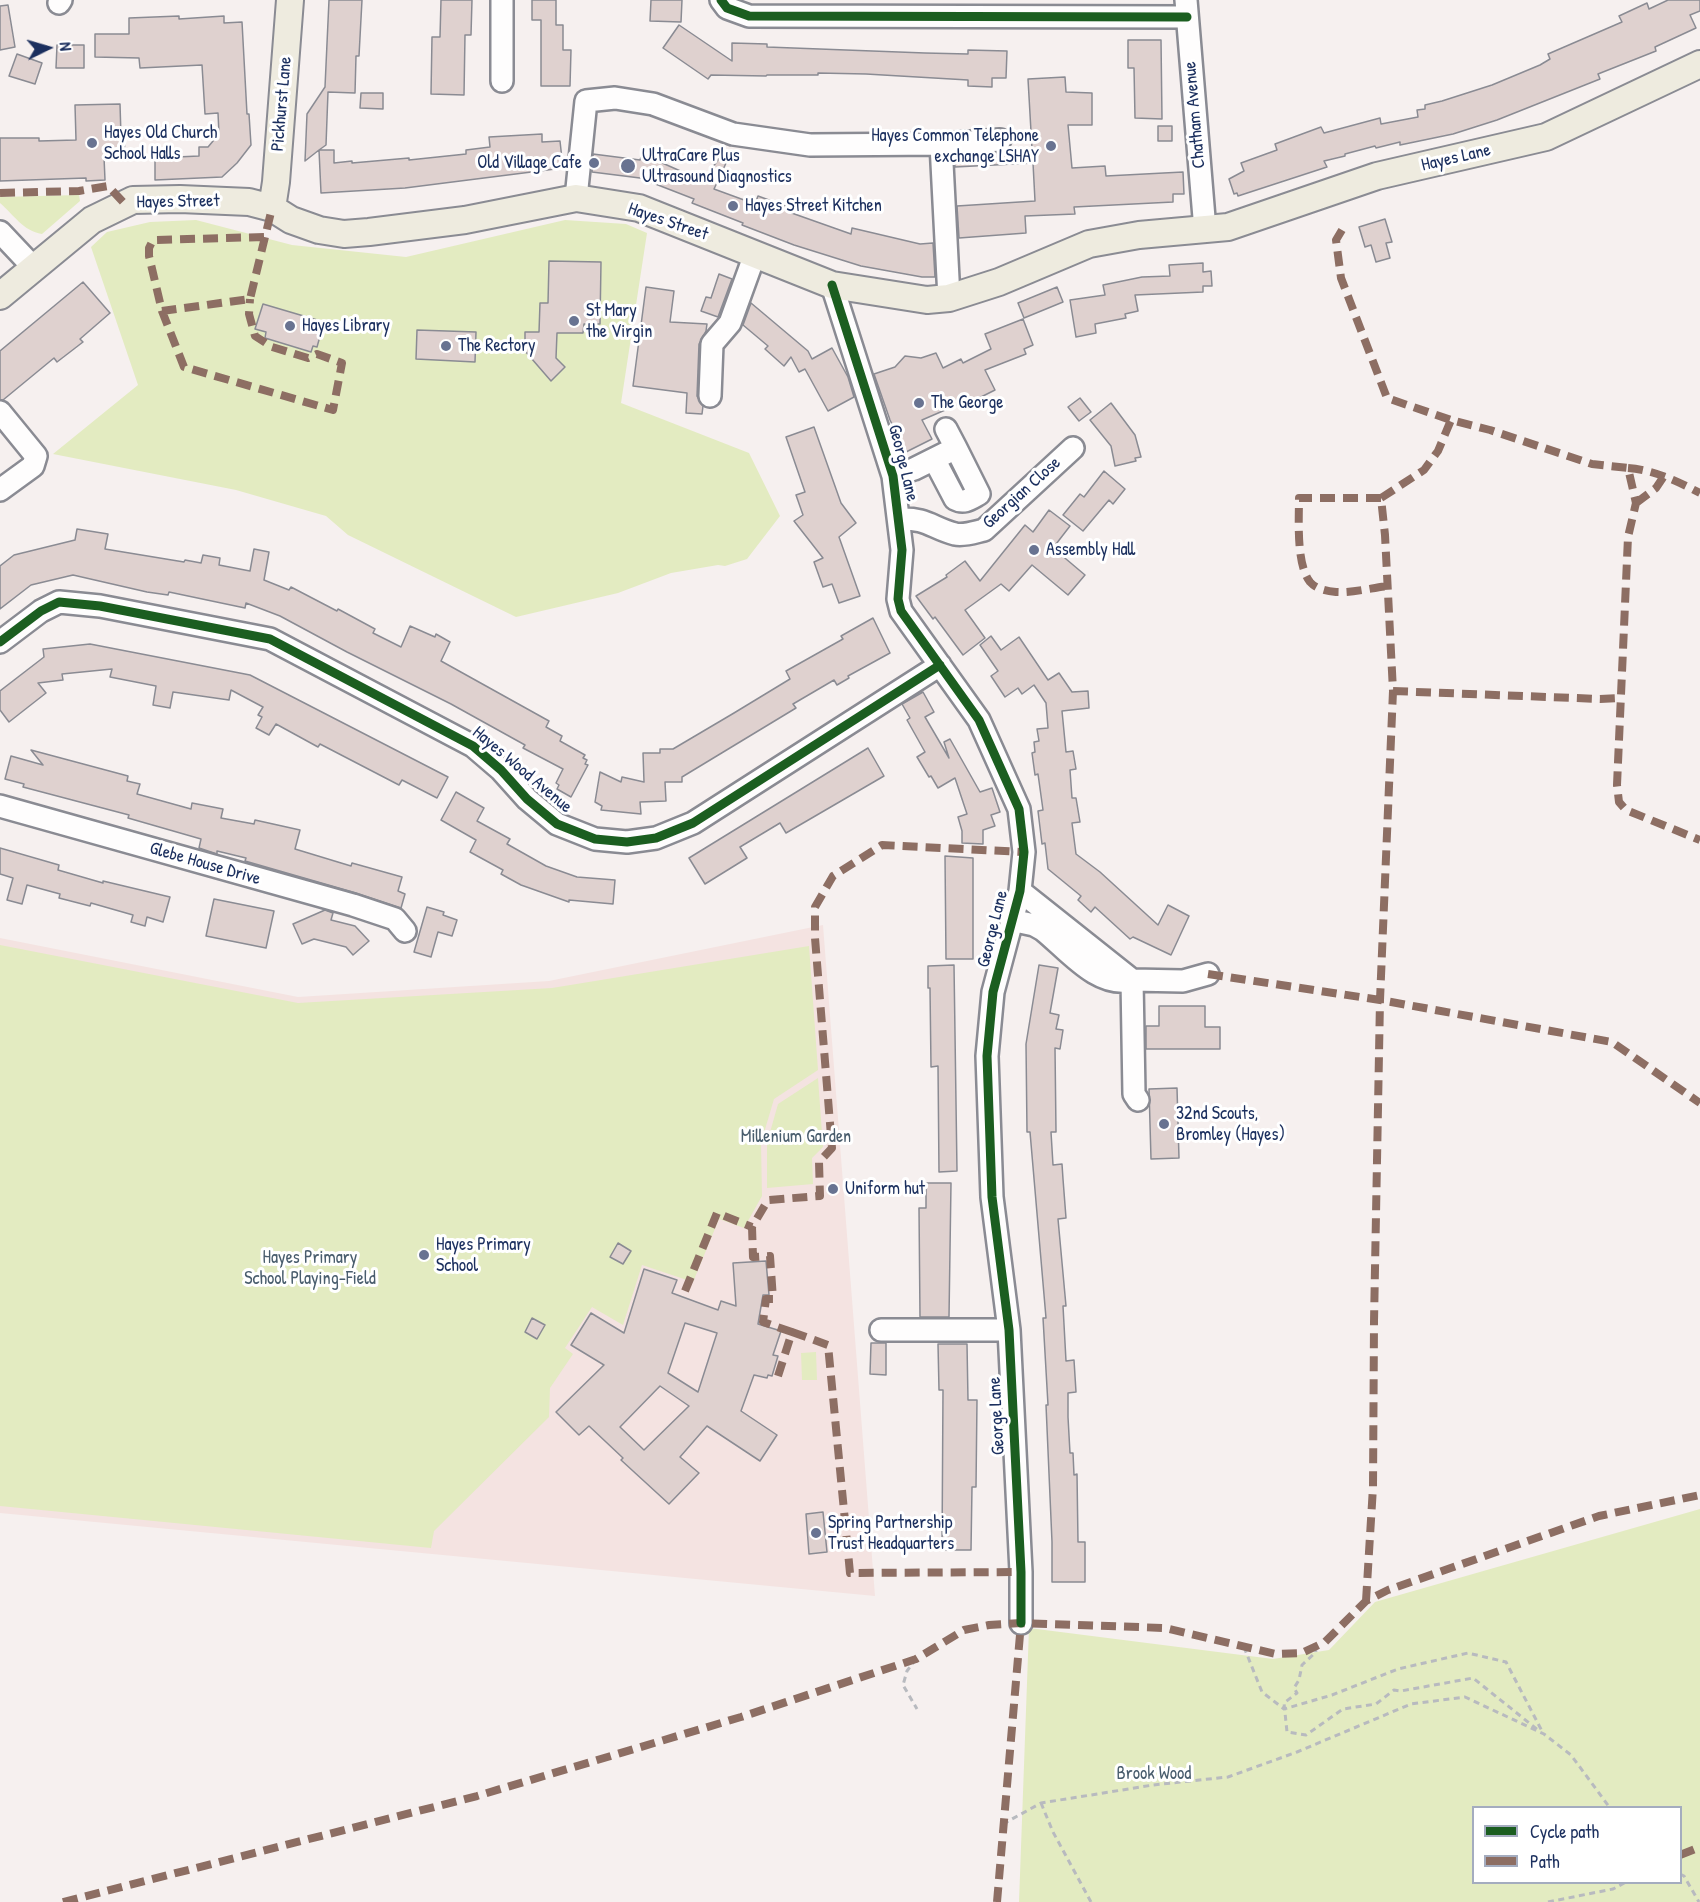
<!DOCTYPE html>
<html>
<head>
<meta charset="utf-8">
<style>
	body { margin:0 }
	#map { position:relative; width:1700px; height:1902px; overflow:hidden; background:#f6f0ef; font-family:"Patrick Hand",sans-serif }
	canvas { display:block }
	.legend { position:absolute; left:1472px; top:1806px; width:210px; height:78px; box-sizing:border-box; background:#fff; border:2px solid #a4acbf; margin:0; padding:8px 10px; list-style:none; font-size:18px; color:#1b2f5e }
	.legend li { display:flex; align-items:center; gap:12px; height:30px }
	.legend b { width:30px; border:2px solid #a4acbf }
	.north { position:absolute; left:18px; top:18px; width:60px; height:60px; -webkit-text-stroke:4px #fff; paint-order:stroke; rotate:85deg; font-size:16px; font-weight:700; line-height:24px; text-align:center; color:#1b2f5e }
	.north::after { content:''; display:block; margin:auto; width:21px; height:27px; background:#1b2f5e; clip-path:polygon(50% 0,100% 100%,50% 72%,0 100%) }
</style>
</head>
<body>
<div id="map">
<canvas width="1700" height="1902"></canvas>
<ul class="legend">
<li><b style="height:8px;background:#1b5e20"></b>Cycle path</li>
<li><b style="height:8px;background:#8d6e63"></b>Path</li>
</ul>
<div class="north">N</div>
</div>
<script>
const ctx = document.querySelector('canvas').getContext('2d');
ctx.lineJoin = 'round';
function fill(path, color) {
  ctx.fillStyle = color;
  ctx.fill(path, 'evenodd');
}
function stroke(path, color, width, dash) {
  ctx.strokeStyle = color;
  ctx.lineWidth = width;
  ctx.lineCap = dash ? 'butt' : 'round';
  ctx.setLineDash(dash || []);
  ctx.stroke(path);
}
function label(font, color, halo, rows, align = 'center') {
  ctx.font = font + ' "Patrick Hand",sans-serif';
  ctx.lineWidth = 6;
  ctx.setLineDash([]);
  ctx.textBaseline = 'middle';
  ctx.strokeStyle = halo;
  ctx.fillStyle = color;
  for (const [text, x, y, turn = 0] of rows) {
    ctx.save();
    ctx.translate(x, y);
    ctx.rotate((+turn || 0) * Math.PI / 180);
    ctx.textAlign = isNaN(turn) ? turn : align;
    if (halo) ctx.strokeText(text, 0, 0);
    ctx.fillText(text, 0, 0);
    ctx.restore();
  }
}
fill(new Path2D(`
	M823,925L875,1596L0,1513V938L298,997L549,981Z`), '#f4e3e1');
fill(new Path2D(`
	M79,195L80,201L42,234C23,231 14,215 0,203V197Z
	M196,220L292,245L406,257L565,220L626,224L647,233L621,403L749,453L780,516L747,559L725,566L718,565L671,573L618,593L516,617L348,535L326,516L236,490L53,454L138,385L91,247L107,232L150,222Z
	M0,945L298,1003L552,988L809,946L818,1070L774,1099L761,1143L762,1196L744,1228L719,1219L693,1282L642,1265L623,1325L592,1307L565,1348L573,1354L550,1388L549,1417L434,1531L431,1548L0,1506Z
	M818,1078L823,1147L812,1158L813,1184L767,1188V1143L778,1104Z
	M816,1352L817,1380H802L801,1353Z
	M1700,1509V1902H1019L1029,1628L1273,1659L1329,1650L1375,1602ZM1474,1808H1680V1882H1474Z`), '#e3ebc1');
const building = new Path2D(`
	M329,0H362L359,56H356L355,93L328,92L326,145L319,150H334V163L352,161V163L409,158V160L466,154V150L490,147L489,137L542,134V142L560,141L563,168L405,188L321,193L319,150L305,161L307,114L325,87Z
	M441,0H472L471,35H465L464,95L431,94L432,37H440Z
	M532,0H556V25H563V50H571L570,86H541V20H532Z
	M651,0H682L681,22L650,21Z
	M1668,0H1700V11L1690,15L1696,28L1655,47L1656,51L1598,74L1600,79L1497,120L1453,134L1400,145V142L1376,148L1375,146L1345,154V156L1324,161L1327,167L1238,196L1237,193L1234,194L1229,179L1244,171L1241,163L1277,150L1275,144L1321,127L1324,133L1380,118L1381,124L1418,117L1417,110L1425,109V105L1442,101L1492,85L1540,65L1550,59L1548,54L1622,22L1619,16L1647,3L1649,9Z
	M8,5L15,47L0,50V6Z
	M179,16V19L224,16V23L242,22L247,114H249L251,145L237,163L222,177L155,180V158L199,156V147H208L219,134L218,113L205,114L202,65L140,68L139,58L95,57V34H129V18Z
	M679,25L732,61V43L767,44V47L925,53L968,54V50L1007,51L1006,78H992V87L968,86V80L866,74L818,73V75H767L766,76L711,75L708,79L663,48Z
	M1128,40H1161L1162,119L1135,118L1134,68H1128Z
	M57,45H84V68H56Z
	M17,54L42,63L35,84L9,76Z
	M1065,77L1066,92L1092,93V125H1068L1072,168L1105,166L1106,176L1183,172L1184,194H1173V202L1074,207L1075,214L1025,216L1026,233L959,238L957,206L1035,201L1033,163L955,167L954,156L1032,149L1028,79Z
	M361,93H383V109L360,108Z
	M120,104L121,136H124L125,156L104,157L105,180L86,181V178L0,181V138H39V141L76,140L75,105Z
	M1158,126H1172V141H1158Z
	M593,154L640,160L642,154L703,181L720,157L727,161L714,189L755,204L758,196L788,207L786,211L851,234L852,228L920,244L933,243L935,277H922L861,266L794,245L742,225L743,223L692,203L694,199L640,178L592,172Z
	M1385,219L1392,242L1386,243L1390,258L1376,262L1371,245L1365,247L1359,227Z
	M549,261L601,262L600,324H584L583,333H557L556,358L565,367L551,381L525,351V332H539L540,303H548Z
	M1203,263V272L1211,271L1212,286H1203V292L1135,295L1138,311L1125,314L1126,318L1095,324L1096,333L1076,337L1070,300L1105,295L1103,285L1142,277L1170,276L1169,265Z
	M719,274L732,279L718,317L701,311L706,297L711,298Z
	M83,282L110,313L80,339L83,342L57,362L54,358L3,400H0V351Z
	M646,287L674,291L670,322L707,324L706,331L699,344L697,396L703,406L702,414L686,413L687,393L633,386Z
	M1057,287L1063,302L1024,318L1018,303Z
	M751,303L808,351L812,359L832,348L848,377L854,397L828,411L805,369L799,372L791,357L784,366L765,349L768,346L743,325Z
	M263,304L324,322L317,347L313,346L311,352L265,338L266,332L255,329Z
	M1023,319L1033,345L1024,349L1026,354L985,370L995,390L967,404L966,401L922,420L932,439L906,452L890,420L874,374L895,367L905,356L921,358L936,353L943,368L961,359L963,363L991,349L985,334Z
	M417,330L476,332L475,362L416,359Z
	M1080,398L1091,412L1079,421L1068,407Z
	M1111,403L1135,435L1141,457L1135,458L1136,461L1115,466L1111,446L1090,420Z
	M814,427L841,503L856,523L839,537L860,596L839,603L832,584L823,587L814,562L823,558L794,521L803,515L796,495L805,492L786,437Z
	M1104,471L1125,489L1113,504L1109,500L1083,531L1063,515L1080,494L1084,497Z
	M1049,510L1070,526L1053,548L1085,575L1068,595L1032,565L1009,591L1001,584L965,610L985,638L963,655L935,617L933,619L916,596L947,577L946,575L965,561L980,581L1025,525L1033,532Z
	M77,529L108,534L105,549L184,562L185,560L201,563L203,555L220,558L219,565L250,571L254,549L269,552L264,580L289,590L291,587L337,611L338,609L375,629L373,633L401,647L410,626L435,637L436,634L450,642L441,661L549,721L546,727L562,736L560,741L585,755L583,758L587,760L585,764L588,765L571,797L557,789L559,785L556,783L563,769L523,748L525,745L451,704L347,652L280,616L246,603L245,608L169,592L168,595L147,592L73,575L31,585L0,609V566L14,555L75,540Z
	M873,618L890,653L848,676L849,678L837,685L834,680L793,704L796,708L682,777V782H665L666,801L640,802L641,814L601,810L602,806L595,802L600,772L621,782L622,777L644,782L643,753H660V749H673L734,713L790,679L786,671L843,639L841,636Z
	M991,636L1001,650L1019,637L1048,680L1059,673L1072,692L1088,691L1089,708L1062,711L1066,752L1073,751L1076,769L1070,770L1072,798H1076L1080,822L1072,823L1076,854L1100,872L1158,925L1168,905L1189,916L1171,955L1133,937L1130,939L1095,907L1091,912L1078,900L1081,896L1048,869L1045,843L1042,844L1038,811L1043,810L1038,774L1035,775L1032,753L1035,752L1034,742L1039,741L1037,729L1048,728L1046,703L1034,685L1022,694L1018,688L1005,697L991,676L998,671L980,645Z
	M90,644L250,675L448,777L437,798L402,780L399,785L320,744L318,747L276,724L269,735L256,728L262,717L258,715L263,707L231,690L229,700L173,692L170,708L153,705L156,686L110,677L112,669L62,674L63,680L38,683L46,693L9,722L0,710V691L44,657L43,649Z
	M923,692L934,712L925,717L949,758L944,742L950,739L980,792L992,788L1000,812L991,815L995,826L983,830V844L962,843V831L958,817L967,814L955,778L938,788L931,776L929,777L917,757L925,752L907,720L910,718L902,704Z
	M868,748L884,776L786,833L780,823L740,847L747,858L705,884L689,858Z
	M31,750L128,776L127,781L140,784L137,794L191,809L192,803L223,809L221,818L254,824L255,820L300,830L295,849L351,866L352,863L402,877L398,891L405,894L401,908L356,893L245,861L246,858L217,851V854L199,848L201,839L128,818L129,815L23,787L24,784L5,779L11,756L43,765Z
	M456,792L484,808L477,821L510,839L507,844L546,866L577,877L615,880L613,904L569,900V902L521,885L501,874L503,870L470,852L476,840L441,820Z
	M0,848L59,865L58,870L103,883V881L170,897L163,922L147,917L145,926L131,922L133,915L91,903L90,906L59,898L60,894L27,885L22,904L7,900L13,878L0,874Z
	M945,856L973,858V959H946Z
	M214,899L274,911L266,948L206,936Z
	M427,907L444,912L443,915L457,920L452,936L438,932L431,957L414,952Z
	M325,910L333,913L331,920L355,926L369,941L353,955L346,947L314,939L302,944L293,924Z
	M954,965L957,1171L939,1172L938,1066L931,1067L930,988H928V966Z
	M1039,965L1058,968L1050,1013L1059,1015L1056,1029L1063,1030L1060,1049L1055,1048L1056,1132H1051L1053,1165L1062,1164L1063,1179L1066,1218L1058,1219L1066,1306H1063L1066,1361L1074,1360L1076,1392L1068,1393V1417L1070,1453H1073L1074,1475L1077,1474L1078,1542H1085V1582H1052V1542L1046,1405H1048L1043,1318H1046L1030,1132H1027L1026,1044Z
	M1159,1006H1205V1027H1220V1049H1146V1026H1159Z
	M1177,1088L1179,1158L1151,1159L1149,1089Z
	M926,1183H951L949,1317H920L919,1208H926Z
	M618,1243L631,1251L623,1264L610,1257Z
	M766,1261L769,1295H763L758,1324L781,1331L773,1355L778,1356L772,1376L768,1375L767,1378L754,1375L741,1411L777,1435L760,1461L707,1426L680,1457L699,1473L669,1504L621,1460L623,1458L589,1426L579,1435L556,1412L604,1365L571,1345L591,1313L624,1333L644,1269L677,1280L672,1293L718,1310L721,1301L736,1306L733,1263ZM685,1323L717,1333L698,1392L668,1373ZM660,1386L689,1406L644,1450L620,1427Z
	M532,1318L545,1325L537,1339L525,1332Z
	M871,1343H886V1375L870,1374Z
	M938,1344H967L968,1400H977L976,1487H972L971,1550H942L943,1390H939Z
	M823,1512L827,1552L809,1554L806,1514Z`);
fill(building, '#dfd1cf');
stroke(building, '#8a8b93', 1.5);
const minor = new Path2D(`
	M721,0L727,8L749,16L1187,17
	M1186,0L1205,230
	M59,3L61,0
	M502,81V0
	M941,144L1000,140
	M576,198L586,101L615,98L653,104L733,134L810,145L941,144L949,298
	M0,232L34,268
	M832,285L893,476L902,550L898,599L901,611L979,720L1019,809L1024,852L1020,891L993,992L987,1056L992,1197L1009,1330L1021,1572V1623
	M710,396L712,344L730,323L755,254
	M0,412L36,456L33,466L0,490
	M934,459L955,499C964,504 970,499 979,494L956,448
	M893,476L914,469L956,448L946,429
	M900,519C927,518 932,528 955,534C965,536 975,532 984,530L1073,448
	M0,642L41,611L59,602L100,606L270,639L473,746L501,770L527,799L557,824L595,839L627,842L656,838L693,823L940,665
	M0,806L353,905L395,919L405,931
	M1020,891L1132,980L1183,981L1208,974
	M1011,920L1034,925L1043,930C1068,950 1098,989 1132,980L1134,1094L1138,1100
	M881,1330H1009`);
const major = new Path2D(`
	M272,208L276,182L290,0
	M0,296L92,220L133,200L180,199L249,202L272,208L291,220L319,230L344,234L369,232L465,220L576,198L639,208L832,285L927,300L949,298L999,282L1089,244L1139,235L1228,227L1377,176L1546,137L1700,64`);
stroke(minor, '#8a8b93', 26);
stroke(major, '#8a8b93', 30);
stroke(new Path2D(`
	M1315,1646L1316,1652L1302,1665L1299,1680L1294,1688L1297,1693L1284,1703L1287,1732L1306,1735L1343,1709L1376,1704L1394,1690L1401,1691L1473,1678L1538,1730
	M1244,1647L1262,1692L1284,1709L1332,1695L1398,1669L1468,1653L1506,1662L1543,1733
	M916,1659L907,1671L903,1685L917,1709
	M1041,1803L1053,1832L1091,1902
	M1003,1824L1041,1803L1153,1785L1228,1777L1297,1752L1411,1704L1465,1697L1544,1734L1571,1755L1610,1808
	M1680,1874L1684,1876L1699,1902
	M1548,1902L1613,1889L1626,1882`), '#b8babf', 3, [6, 4.5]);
stroke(minor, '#fefdfd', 21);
stroke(major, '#eeebdf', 26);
stroke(new Path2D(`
	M0,193L79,191L108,186L125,204
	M1342,230L1336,240L1341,278L1387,398L1451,420
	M264,237L153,240L149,248V256L162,311L250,299L272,208
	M162,311L184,367L333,410L342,363L317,354L308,358L272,347L255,336L249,314L250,299
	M1628,468C1654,470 1677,481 1700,493
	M1381,498H1299C1299,520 1296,564 1310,582C1316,589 1327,591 1336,592C1352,593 1371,588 1388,586
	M1636,503L1656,488L1664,476
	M1393,691L1600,699L1621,698
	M1208,974L1380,1000L1612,1042L1700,1103
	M685,1291L717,1213L752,1227
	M792,1332L828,1345L850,1573L1021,1572
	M778,1376L792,1332L763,1322L766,1299H773L770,1256L753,1257L752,1227L768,1200L820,1196L819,1162L832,1148L815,938V907L833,876L882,845L1024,852
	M1366,1601L1373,1487L1374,1322L1380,1000L1393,691L1385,535L1381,498L1424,470L1438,451L1451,420L1490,430L1592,464L1628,468L1636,503L1628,537L1617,785L1619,802L1626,810L1700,840
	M1680,1855L1700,1847
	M63,1902L477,1796L741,1717L916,1659L964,1630L989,1625L1021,1623L1165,1628L1276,1654L1302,1653L1325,1642L1366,1601L1388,1590L1599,1516L1700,1495
	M997,1902L1021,1623`), '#8d6e63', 8, [15, 8]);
stroke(new Path2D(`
	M721,0L727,8L749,16L1187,17
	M832,285L893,476L902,550L898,599L901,611L979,720L1019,809L1024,852L1020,891L993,992L987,1056L992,1197L1009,1330L1021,1572V1623
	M0,642L41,611L59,602L100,606L270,639L473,746L501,770L527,799L557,824L595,839L627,842L656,838L693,823L940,665`), '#1b5e20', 9);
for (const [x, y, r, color] of [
	[92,143,6,"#687391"],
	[1051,146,6,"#687391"],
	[594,163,6,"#687391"],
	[628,166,8,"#687391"],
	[733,206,6,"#687391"],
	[574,321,6,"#687391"],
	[290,326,6,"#687391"],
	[446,346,6,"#687391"],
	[919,403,6,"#687391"],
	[1034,550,6,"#687391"],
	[1164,1124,6,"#687391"],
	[833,1189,6,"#687391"],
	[424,1255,6,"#687391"],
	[816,1533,6,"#687391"]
]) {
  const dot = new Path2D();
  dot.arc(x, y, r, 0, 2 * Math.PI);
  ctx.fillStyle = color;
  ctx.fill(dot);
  stroke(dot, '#fff', 2);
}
label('18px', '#1b2f5e', '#fff', [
	["Pickhurst Lane",282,104,-85],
	["Chatham Avenue",1195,115,-95],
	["Hayes Lane",1456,158,-13],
	["Hayes Street",178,202,-1],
	["Hayes Street",668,222,19],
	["George Lane",903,463,76],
	["Georgian Close",1022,493,-42],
	["Hayes Wood Avenue",522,770,40],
	["Glebe House Drive",205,864,16],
	["George Lane",993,929,-76],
	["George Lane",997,1416,-93]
]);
label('18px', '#1b2f5e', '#fff', [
	["Hayes Old Church",104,133],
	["School Halls",104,154],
	["Hayes Common Telephone",1039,136,"right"],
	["exchange LSHAY",1039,157,"right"],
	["UltraCare Plus",642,156],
	["Ultrasound Diagnostics",642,177],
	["Old Village Cafe",582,163,"right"],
	["Hayes Street Kitchen",745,206],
	["St Mary",586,311],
	["the Virgin",586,332],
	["Hayes Library",302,326],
	["The Rectory",458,346],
	["The George",931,403],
	["Assembly Hall",1046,550],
	["32nd Scouts,",1176,1114],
	["Bromley (Hayes)",1176,1135],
	["Uniform hut",845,1189],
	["Hayes Primary",436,1245],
	["School",436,1266],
	["Spring Partnership",828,1523],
	["Trust Headquarters",828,1544]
], 'left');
label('18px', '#495d6d', '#fff', [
	["Millenium Garden",796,1137],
	["Hayes Primary",310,1258],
	["School Playing-Field",310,1279],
	["Brook Wood",1154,1774]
]);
</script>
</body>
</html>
